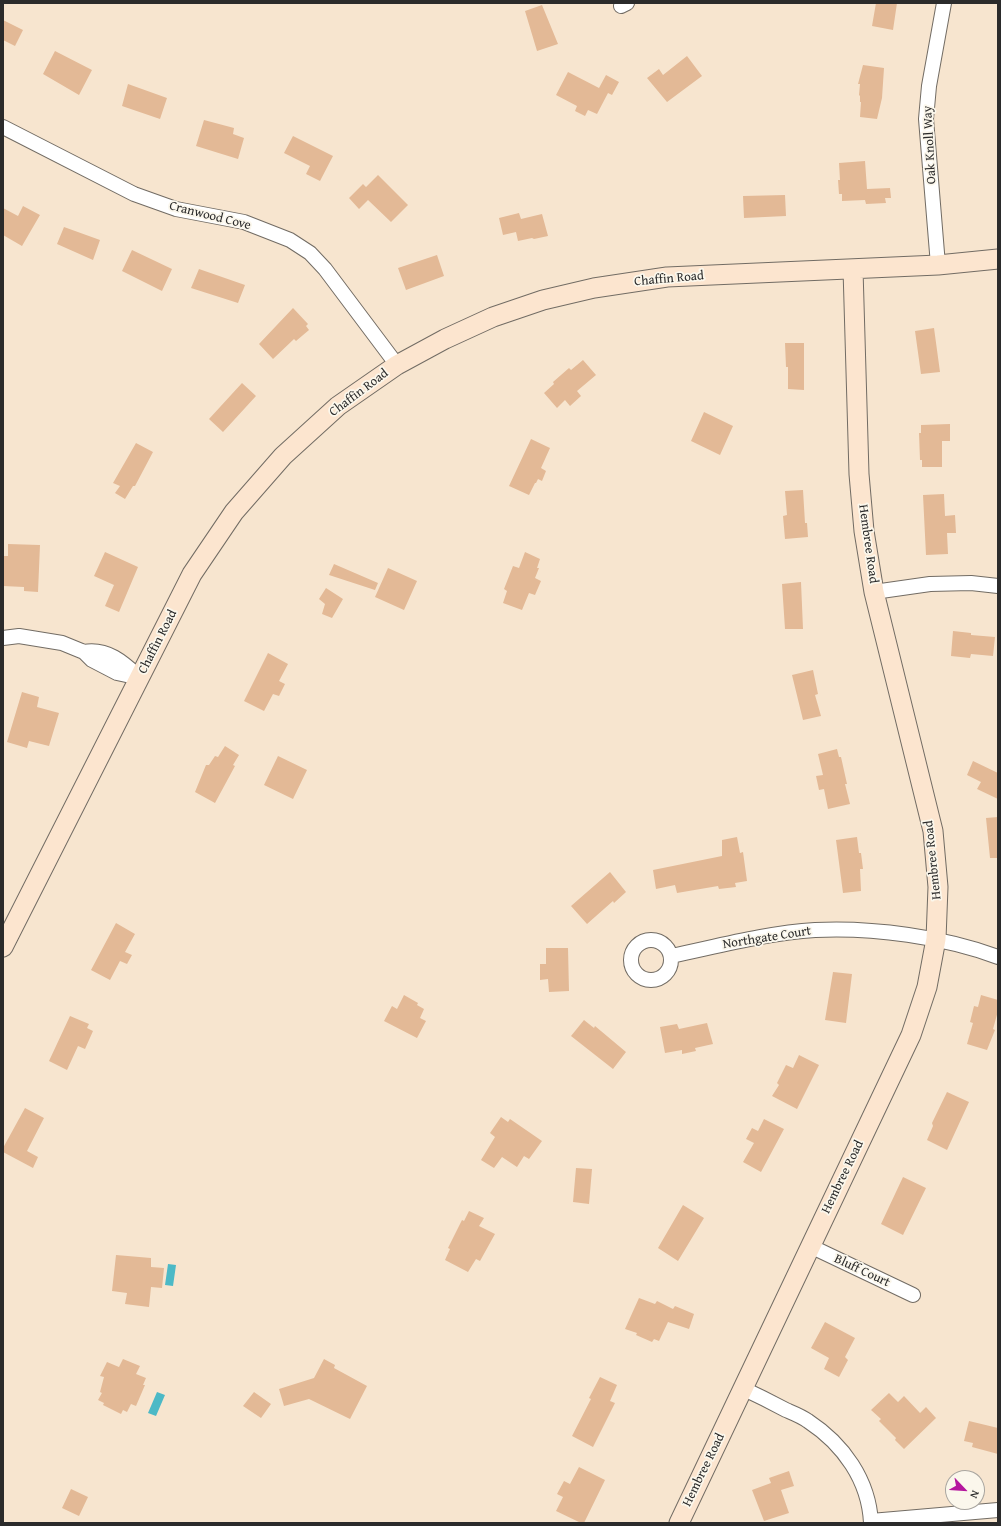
<!DOCTYPE html>
<html>
<head>
<meta charset="utf-8">
<style>
	body { margin:0 }
	#map { position:relative; width:1001px; height:1526px; overflow:hidden; background:#f7e5cf; font-family:"Gentium Book Plus",serif }
	canvas { display:block }
	.frame { position:absolute; inset:0; border:4px solid #2b2b2b; pointer-events:none }
	.north { position:absolute; left:945px; top:1470px; width:40px; height:40px; box-sizing:border-box; background:#fbf7ec; border:1px solid #a8a59f; border-radius:50%; rotate:115deg; font-size:11px; font-weight:700; line-height:16px; text-align:center; color:#2b2b2b }
	.north::after { content:''; display:block; margin:auto; width:14px; height:18px; background:#b5179e; clip-path:polygon(50% 0,100% 100%,50% 72%,0 100%) }
</style>
</head>
<body>
<div id="map">
<canvas width="1001" height="1526"></canvas>
<div class="frame"></div>
<div class="north">N</div>
</div>
<script>
const ctx = document.querySelector('canvas').getContext('2d');
ctx.lineJoin = 'round';
function fill(path, color) {
  ctx.fillStyle = color;
  ctx.fill(path, 'evenodd');
}
function stroke(path, color, width, dash) {
  ctx.strokeStyle = color;
  ctx.lineWidth = width;
  ctx.lineCap = dash ? 'butt' : 'round';
  ctx.setLineDash(dash || []);
  ctx.stroke(path);
}
function label(font, color, halo, rows, align = 'center') {
  ctx.font = font + ' "Gentium Book Plus",serif';
  ctx.lineWidth = 3.5;
  ctx.setLineDash([]);
  ctx.textBaseline = 'middle';
  ctx.strokeStyle = halo;
  ctx.fillStyle = color;
  for (const [text, x, y, turn = 0] of rows) {
    ctx.save();
    ctx.translate(x, y);
    ctx.rotate((+turn || 0) * Math.PI / 180);
    ctx.textAlign = isNaN(turn) ? turn : align;
    if (halo) ctx.strokeText(text, 0, 0);
    ctx.fillText(text, 0, 0);
    ctx.restore();
  }
}
fill(new Path2D(`
	M168,1264L176,1265L173,1286L165,1285Z
	M157,1392L165,1395L156,1416L148,1413Z`), '#4cb9c6');
fill(new Path2D(`
	M876,3H897L893,30L872,26Z
	M542,5L558,44L537,51L525,11Z
	M3,20L23,30L15,46L3,40Z
	M55,51L92,70L79,95L43,74Z
	M687,56L702,76L667,102L647,78L659,69L663,75Z
	M863,65L884,68L882,98L877,119L860,117L861,102H860V96L859,95L860,84H858Z
	M568,72L599,88L606,75L619,82L612,95L608,93L597,114L588,110L585,116L575,111L577,106L556,95Z
	M128,84L167,98L160,119L122,106Z
	M204,120L234,128L233,134L244,138L238,159L196,146Z
	M293,136L333,156L320,181L306,174L310,166L284,153Z
	M865,161L867,189L890,188L891,198H885L886,203L866,204L865,200L842,201V194H839L838,180H840L839,163Z
	M378,175L408,205L391,222L368,200L359,209L349,198L363,184L366,187Z
	M785,195L786,216L744,218L743,196Z
	M23,206L40,215L22,246L3,235V208L18,216Z
	M519,213L521,219L542,214L548,236L534,239L532,238L518,241L516,232L503,235L499,218Z
	M64,227L100,240L93,260L57,244Z
	M132,250L172,269L162,291L122,271Z
	M437,255L444,276L406,290L398,268Z
	M199,269L245,285L238,303L191,288Z
	M293,308L308,324L306,326L309,330L296,341L294,339L273,359L259,344Z
	M934,328L940,372L921,374L915,331Z
	M785,343H804V390L788,389V367H786Z
	M583,360L596,375L577,391L581,396L570,406L565,400L557,408L544,393L554,384L553,382L569,368L571,370Z
	M242,383L256,396L223,432L209,419Z
	M704,412L733,426L720,455L691,441Z
	M950,424V441H942V467H922V460H920L919,433H921V425Z
	M531,439L550,448L541,468L546,471L542,481L538,479L536,483H535L529,495L509,486Z
	M136,443L153,452L135,486H133L125,499L115,493L120,486L113,483Z
	M803,490L805,523H807L808,537L785,539L783,516L787,515L785,491Z
	M944,494L945,516L955,515L956,533H947L948,554L926,555L923,495Z
	M8,544L40,545L38,592L24,591V587L3,586V556H8Z
	M105,552L138,567L119,612L105,606L114,585L94,576Z
	M525,552L540,559L537,568H539L535,578L541,581L535,595L529,593L522,610L503,603L507,591L504,589L513,566L519,568Z
	M334,564L378,583L375,590L329,575Z
	M388,568L417,581L404,610L375,597Z
	M801,582L803,629H785L782,584Z
	M326,588L343,599L332,618L322,614L325,604L319,599Z
	M953,631L971,633V635L995,637L993,656L971,654L970,658L951,656Z
	M268,653L288,664L279,681L285,684L279,696L273,694L264,711L244,701Z
	M813,670L818,694L815,695L821,716L803,720L792,675Z
	M22,692L39,697L37,707L59,713L49,746L29,741L27,748L7,742Z
	M225,746L239,755L233,765L235,766L215,803L195,792L206,765H209L215,756L218,757Z
	M837,749L839,757H841L847,784H845L850,804L828,809L824,789L819,790L816,776L823,775L818,754Z
	M278,756L307,770L293,799L264,785Z
	M973,761L998,773V799L977,789L981,782L967,775Z
	M998,817V858H990L986,818Z
	M737,837L740,853L743,852L747,881L735,883L736,887L719,889L718,886L677,893L675,885L656,889L653,870L722,856V840Z
	M857,837L859,853H861L863,869H860L861,891L843,893L836,840Z
	M610,872L626,892L614,903L613,901L587,924L571,906Z
	M116,923L135,934L125,952L132,955L127,964L120,961L110,980L91,970Z
	M546,948H568L569,991L549,992L548,979L540,980V964H546Z
	M833,972L852,974L846,1023L825,1020Z
	M404,995L418,1003L417,1005L424,1009L420,1018L426,1021L417,1038L384,1021L392,1006L397,1009Z
	M981,995L998,1000V1011L993,1029L995,1030L987,1050L967,1044L973,1023L970,1022L974,1006L978,1007Z
	M70,1016L89,1024L87,1028L93,1031L85,1049L78,1046L67,1070L49,1061Z
	M584,1020L594,1028L595,1026L626,1052L613,1069L571,1036Z
	M707,1023L713,1044L695,1048L696,1051L682,1054V1050L665,1053L660,1027L677,1024L679,1029Z
	M799,1055L819,1065L797,1109L772,1096L779,1085L777,1083L786,1065L793,1068Z
	M947,1092L969,1102L947,1150L927,1140L933,1126L932,1123Z
	M25,1108L44,1118L27,1151L38,1157L33,1168L3,1152V1148Z
	M501,1117L508,1122L510,1119L542,1141L529,1159L524,1156L517,1167L502,1157L494,1168L481,1160L495,1137L490,1133Z
	M764,1119L784,1129L761,1172L743,1162L754,1143L746,1139L752,1128L758,1131Z
	M576,1168L592,1169L589,1204L573,1202Z
	M903,1177L926,1188L903,1235L881,1224Z
	M683,1205L704,1218L678,1261L658,1248Z
	M469,1211L484,1218L479,1226L495,1234L480,1261L476,1259L468,1272L445,1260L450,1249L448,1248L462,1220L464,1221Z
	M116,1255L151,1258V1267L164,1268L162,1288L151,1287L149,1307L125,1304L127,1293L112,1291Z
	M639,1298L655,1304L657,1301L673,1309L675,1306L694,1314L689,1329L668,1322L659,1341L654,1339L652,1342L636,1335L637,1333L625,1329Z
	M825,1322L855,1338L845,1357L848,1360L839,1377L824,1369L829,1358L811,1348Z
	M123,1359L140,1366L136,1374L146,1378L143,1385H145L136,1406L131,1404L127,1412L123,1410L121,1414L103,1405L104,1403L98,1400L102,1393L100,1392L104,1377L100,1376L107,1362L119,1367Z
	M324,1359L335,1365L334,1368L367,1386L350,1419L309,1399L284,1406L279,1389L314,1378Z
	M600,1377L617,1385L610,1401L615,1403L593,1447L572,1436L591,1399L589,1398Z
	M254,1392L271,1404L261,1418L243,1406Z
	M889,1393L898,1402L904,1396L920,1413L926,1407L936,1418L904,1449L895,1440L896,1438L879,1421L881,1419L871,1410Z
	M969,1421L998,1428V1454L972,1447L973,1443L964,1441Z
	M579,1467L605,1480L584,1523H581L556,1511L563,1497L557,1494L564,1481L570,1484Z
	M789,1471L794,1486L781,1490L789,1513L764,1521L752,1490L771,1483L769,1478Z
	M71,1489L88,1497L79,1516L62,1508Z`), '#e3b996');
const street = new Path2D(`
	M621,6L627,3
	M3,127L134,194L176,209L244,222L290,240L310,253L325,269L397,365
	M938,265L926,119L929,86L944,3
	M874,592L930,584L971,583L998,586
	M3,638L19,636L62,643L84,652L92,660L117,673L140,678
	M84,652C107,648 123,662 139,677
	M631 960a20 20 0 1 1 40 0a20 20 0 1 1-40 0Z
	M671,956C719,946 767,933 815,930C872,927 945,937 998,957
	M810,1246L913,1295
	M742,1388C757,1395 771,1402 786,1410C793,1413 801,1416 808,1421C843,1444 869,1480 871,1523
	M871,1521L998,1510`);
const secondary = new Path2D(`
	M3,947L192,574L234,512L283,456L338,406L397,365L445,339L493,317L543,300L594,288L667,277L938,265L998,259
	M679,1523L911,1035L927,987L936,939L938,887L933,831L874,592L864,531L859,474L853,269`);
stroke(street, '#726c64', 16);
stroke(secondary, '#726c64', 21);
stroke(street, '#fff', 14);
stroke(secondary, '#fce5cf', 19);
label('13px', '#2b2b2b', '#fbf7ec', [
	["Oak Knoll Way",930,145,-93],
	["Cranwood Cove",210,216,14],
	["Chaffin Road",669,279,-5],
	["Chaffin Road",359,393,-37],
	["Hembree Road",868,544,82],
	["Chaffin Road",158,642,-63],
	["Hembree Road",933,860,-96],
	["Northgate Court",767,938,-9],
	["Hembree Road",843,1177,-64],
	["Bluff Court",862,1271,25],
	["Hembree Road",704,1470,-64]
]);
</script>
</body>
</html>
